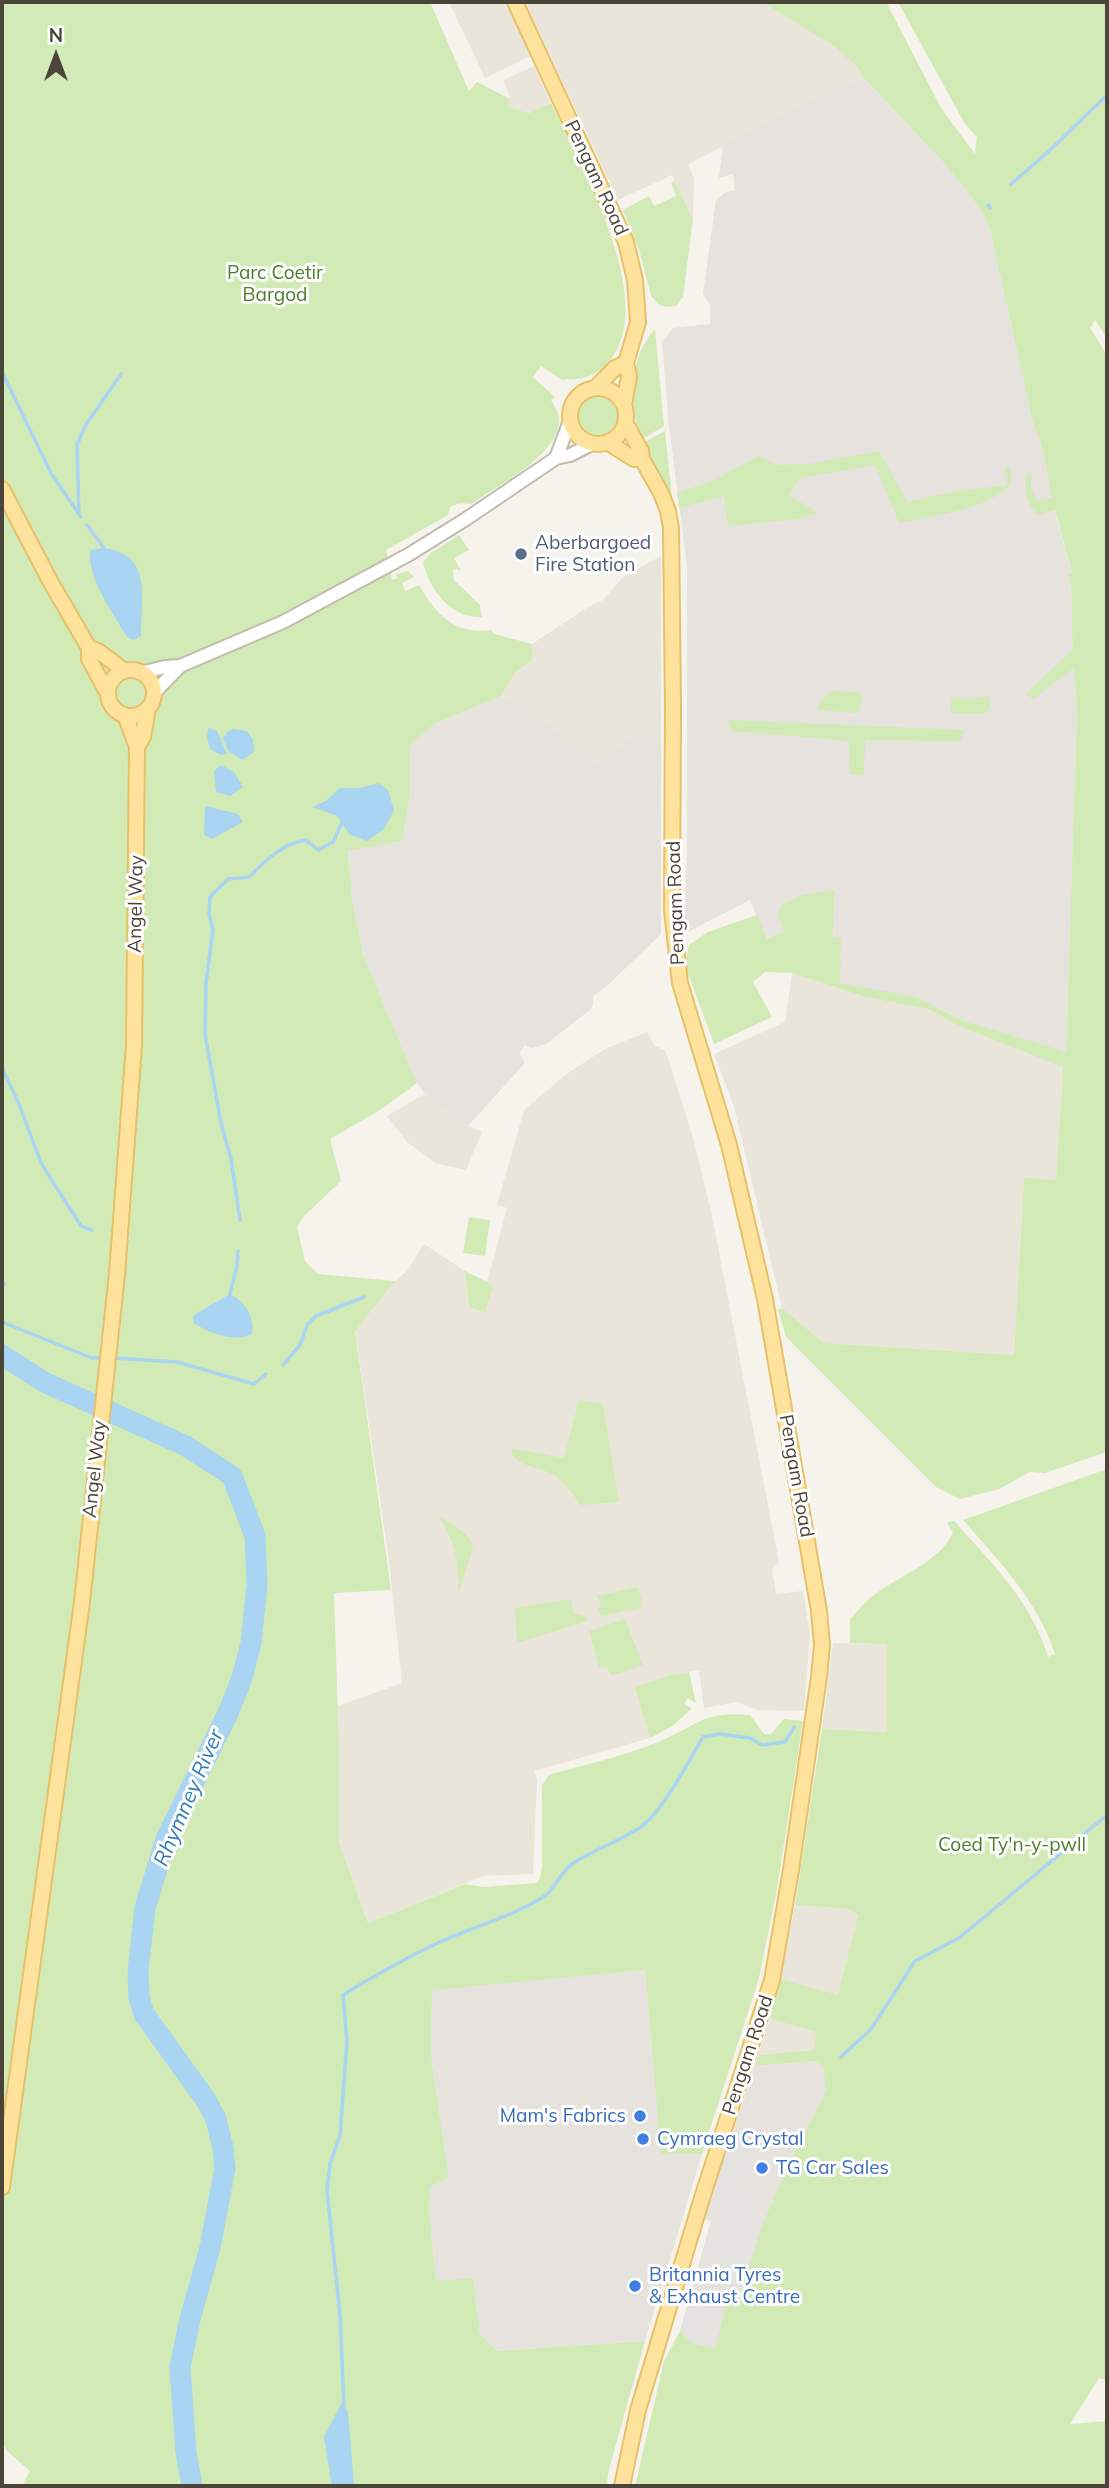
<!DOCTYPE html>
<html>
<head>
<meta charset="utf-8">
<style>
	body { margin:0 }
	#map { position:relative; width:1109px; height:2488px; overflow:hidden; background:#f6f3ec; font-family:Mulish,sans-serif }
	canvas { display:block }
	.frame { position:absolute; inset:0; border:4px solid #4b4439; pointer-events:none }
	.north { position:absolute; left:21px; top:21px; width:70px; height:70px; -webkit-text-stroke:5px #fff; paint-order:stroke; rotate:0deg; font-size:19px; font-weight:700; line-height:28px; text-align:center; color:#4b4439 }
	.north::after { content:''; display:block; margin:auto; width:24px; height:32px; background:#4b4439; clip-path:polygon(50% 0,100% 100%,50% 72%,0 100%) }
</style>
</head>
<body>
<div id="map">
<canvas width="1109" height="2488"></canvas>
<div class="frame"></div>
<div class="north">N</div>
</div>
<script>
const ctx = document.querySelector('canvas').getContext('2d');
ctx.lineJoin = 'round';
function fill(path, color) {
  ctx.fillStyle = color;
  ctx.fill(path, 'evenodd');
}
function stroke(path, color, width, dash) {
  ctx.strokeStyle = color;
  ctx.lineWidth = width;
  ctx.lineCap = dash ? 'butt' : 'round';
  ctx.setLineDash(dash || []);
  ctx.stroke(path);
}
function label(font, color, halo, rows, align = 'center') {
  ctx.font = font + ' Mulish,sans-serif';
  ctx.lineWidth = 6;
  ctx.setLineDash([]);
  ctx.textBaseline = 'middle';
  ctx.strokeStyle = halo;
  ctx.fillStyle = color;
  for (const [text, x, y, turn = 0] of rows) {
    ctx.save();
    ctx.translate(x, y);
    ctx.rotate((+turn || 0) * Math.PI / 180);
    ctx.textAlign = isNaN(turn) ? turn : align;
    if (halo) ctx.strokeText(text, 0, 0);
    ctx.fillText(text, 0, 0);
    ctx.restore();
  }
}
fill(new Path2D(`
	M449,2H505L531,56L485,78Z
	M525,2H762L838,48L858,68L863,77L688,164L694,178L693,219L672,175L618,200Z
	M534,66L551,103L529,113L508,107L510,97L503,80Z
	M661,556V714L596,765L501,696L515,673L532,660V644L585,609L603,600L623,577Z
	M792,973L865,997L928,1009L959,1026L1063,1066L1056,1180L1024,1179L1014,1355L824,1343L782,1308L734,1107L714,1054L785,1022Z
	M647,1032L655,1046L665,1050L668,1058L694,1141L712,1216L779,1562L772,1570L776,1594L803,1591L810,1635L804,1711L757,1710L737,1702L704,1708L699,1670L667,1676L636,1687L650,1738L534,1771L537,1779L533,1874L483,1876L368,1923L339,1842L338,1706L402,1683L388,1554L355,1330L395,1281L408,1270L424,1244L465,1271L469,1307L492,1285L487,1283L507,1208L497,1205L524,1110L568,1073L605,1049Z
	M425,1094L468,1126L482,1132L466,1170L435,1163L407,1142L387,1116Z
	M833,1643L887,1644V1732L822,1729Z
	M795,1905L848,1909L858,1915L838,1996L780,1979Z
	M770,2019L817,2032L814,2050L758,2055Z`), '#eae5da');
fill(new Path2D(`
	M863,77L941,160L967,191L985,217L990,229L1033,423L1041,443L1056,516L1072,574L1068,576L1071,587L1077,710L1066,1053L962,1020L939,1008L839,983L841,939L833,938L835,890L785,931L766,939L750,900L684,934L687,855V565L669,426L662,342L673,328L710,324V304L703,294L716,200L724,193L735,190L733,174L719,178L723,145Z
	M501,696L527,708L596,765L661,714V934L607,986L593,996V1005L590,1010L546,1044L531,1048L525,1045L519,1054L523,1058L524,1064L468,1126L425,1094L417,1083L363,955L352,898L348,850L402,841L410,797V745L434,724Z
	M645,1970L661,2153L702,2154L645,2341L497,2351L480,2334L473,2278L436,2282L429,2211L430,2187L449,2178L431,2056L432,1989Z
	M814,2061L823,2066L826,2091L796,2149L763,2222L739,2298L680,2331L711,2221L704,2219L755,2066Z`), '#e6e2dd');
fill(new Path2D(`
	M2,2H430L469,91L477,82L510,99L508,107L529,113L551,103C579,165 657,295 612,358C600,374 585,381 565,379V382L541,366L533,377L555,397L551,400C555,407 559,412 559,420C559,454 501,484 476,501L471,504C461,504 459,502 450,507L448,515L386,550L392,580L397,578L396,574L408,571L414,577L402,583L405,591L419,585C436,614 454,635 491,630L494,634L532,644V660L515,673L501,696L434,724L410,745V797L402,841L348,851L352,898L363,955L417,1083L380,1110L330,1139L341,1181L304,1216L297,1227L305,1261L318,1274L395,1281L355,1331L391,1590L334,1593L339,1748V1842L368,1923L465,1884L484,1887L537,1883L540,1878L542,1867V1785L549,1775C583,1765 620,1757 653,1744C695,1728 701,1710 750,1715L764,1734H771L784,1719L803,1721L777,1889L759,1978L702,2154H661L645,1970L432,1990L431,2056L449,2178L430,2187L429,2211L436,2281L473,2278L480,2334L497,2351L645,2341L608,2473L607,2486H22L30,2471L7,2451L2,2441Z
	M762,2H886L941,108L975,154L977,137L965,124L898,2H1107V338L1095,320L1090,328L1107,355V1452L1045,1473L1030,1472L999,1489L960,1499L936,1487L786,1337L778,1310L782,1308L824,1343L1014,1355L1024,1178L1056,1180L1063,1067L959,1026L928,1009L865,997L792,973L765,972L753,982L772,1017L714,1044L685,965L689,945L708,932L757,915L767,939L784,931L778,915L782,904L803,895L835,890L833,937L841,938L840,983L916,997L962,1020L1066,1052L1077,710L1074,668L1033,699L1026,694L1073,649L1071,587L1068,575L1072,573L1055,510L1038,515C1025,503 1025,489 1026,473H1031V488L1037,500L1052,498L1041,443L1033,423L990,229L985,217L967,191L941,160L863,77L858,68L837,48Z
	M675,181L693,219L683,297L676,306L665,307L658,304L651,296L640,253L623,210L649,196L654,206L676,196L671,183Z
	M655,329L664,426L641,440C629,406 628,357 655,329Z
	M578 415a20 20 0 1 1 40 0a20 20 0 1 1-40 0Z
	M665,431L672,498L643,443Z
	M879,451L907,502L952,492L1007,485L1005,468L1011,469V485C983,511 935,515 899,523L875,465L800,478L789,495L818,513L797,519L728,526L724,496L679,508L677,493L715,480L758,456L777,465L808,464Z
	M459,535L469,550L454,558L461,571L456,569L453,571L454,580L480,605L482,617C451,619 429,589 423,562L431,553Z
	M831,691L859,692L862,696L860,710L856,713L818,710V705Z
	M989,696L990,708L984,714L951,713V698L969,699Z
	M728,720L965,730L960,741L865,740L864,775H850L849,741L731,731Z
	M469,1217L490,1220L485,1256L463,1253Z
	M465,1271L493,1285L485,1312L469,1307Z
	M579,1400L603,1404L619,1502L580,1505C572,1492 562,1478 548,1472C535,1467 521,1466 512,1455V1448L564,1458Z
	M1107,1469V2380L1099,2378L1070,2424L1107,2421V2486H635L664,2361L680,2331L693,2343L715,2348L728,2295L739,2298L763,2222L796,2149L826,2091L823,2066L814,2061L755,2066L758,2055L814,2050L816,2032L770,2019L780,1979L838,1995L858,1915L848,1909L795,1905L822,1729L887,1732V1644L850,1643V1619C858,1611 865,1601 874,1595C901,1574 936,1565 953,1533L947,1522L954,1521C991,1562 1032,1602 1048,1657L1055,1654C1038,1601 999,1561 963,1520Z
	M438,1515C451,1525 468,1530 473,1547L458,1596C460,1566 455,1540 438,1515Z
	M638,1587L643,1607L601,1616L598,1610L601,1602L596,1596Z
	M571,1599L573,1613L586,1616L588,1621L517,1643L515,1608Z
	M625,1619L643,1665L611,1676L607,1666L599,1667L589,1631Z
	M689,1672L696,1703L688,1698L684,1704L692,1708L674,1725L650,1738L635,1687L667,1676Z`), '#d2eab5');
fill(new Path2D(`
	M733,2130L761,2139L744,2194L772,2202L763,2222L739,2298L728,2296L715,2349L693,2343L680,2331L711,2221L720,2218L725,2200L715,2185Z`), '#e5e3e0');
fill(new Path2D(`
	M104,548C153,554 141,599 141,636L134,640L127,637C113,612 87,579 90,550Z
	M208,728L217,731L227,754L221,755L210,749L207,737Z
	M233,729L247,731L253,740L254,752L242,760L228,751L223,738L228,731Z
	M221,765L234,772L243,787L230,796L216,792L214,771Z
	M379,783L388,790L394,810L384,829L367,841L349,834L337,816L312,807L326,801L340,788H359Z
	M205,806L238,814L243,822L212,839L204,835Z
	M230,1294C245,1302 255,1316 252,1334C237,1343 206,1333 193,1322V1317L197,1313Z
	M342,2402L348,2412L354,2486H332L324,2437Z`), '#a9d4f2');
stroke(new Path2D(`
	M1011,184L1047,153L1107,95
	M989,205L988,206L990,208
	M2,372L52,475L81,517
	M79,513L77,445L85,426L121,374
	M87,525L104,548
	M2,1068L19,1104L41,1163L81,1226L92,1230
	M240,1220L231,1159L221,1123L205,1034L206,983L213,930L209,913L210,897L228,879L249,877C265,861 283,843 306,840L318,850L333,842L342,823
	M2,1285L5,1284
	M230,1294L237,1265L238,1251
	M2,1322L92,1358H105
	M113,1358L177,1362L254,1384L266,1374
	M283,1365L300,1345L307,1325L316,1316L364,1297
	M841,2057L871,2029L915,1961L959,1938L1107,1815
	M344,2405L340,2315L327,2190L330,2164L340,2135L347,2042L343,1995C375,1975 408,1957 442,1941C476,1926 513,1916 545,1896C555,1889 560,1873 572,1864C593,1850 617,1842 638,1829C662,1814 688,1762 703,1737L720,1734L750,1738L762,1745L785,1742L794,1727`), '#a9d4f2', 3.5);
stroke(new Path2D(`
	M2,1355L44,1382L186,1446L232,1476L255,1536L257,1585L251,1643L242,1678L229,1711L166,1839L145,1908L138,1971L139,1997L144,2014L206,2100L216,2119L223,2148L225,2168L210,2248L190,2319L180,2367L186,2452L192,2486`), '#a9d4f2', 21);
const tertiary = new Path2D(`
	M556,458L570,421
	M140,673L165,667L180,666L283,622L408,555L466,519L556,458L570,455L594,443
	M153,694L180,666`);
const primary = new Path2D(`
	M515,2L626,242L635,280L638,322L626,363L629,376L624,405
	M595,388L615,368L626,363
	M570 416a28 28 0 1 1 56 0a28 28 0 1 1-56 0Z
	M607,442L634,459H642
	M2,489L50,581L89,648V659L108,694
	M89,648L98,651L125,671
	M108 693a23 23 0 1 1 46 0a23 23 0 1 1-46 0Z
	M137,747L143,737L148,708
	M2,2187L82,1602L117,1274L134,1045L137,747L125,715
	M622,2486L638,2410L702,2198L772,1980L791,1870L819,1677L822,1645L819,1611L765,1299L729,1145L680,983L672,910L673,707L671,528L668,511L661,493L642,459L641,451L625,422`);
stroke(tertiary, '#c2bbae', 16);
stroke(primary, '#e6c16a', 18);
stroke(tertiary, '#fff', 12);
stroke(primary, '#ffe39c', 14);
for (const [x, y, r, color] of [
	[521,554,7,"#5c6f8a"],
	[640,2116,7,"#3f7fe0"],
	[643,2139,7,"#3f7fe0"],
	[762,2168,7,"#3f7fe0"],
	[635,2286,7,"#3f7fe0"]
]) {
  const dot = new Path2D();
  dot.arc(x, y, r, 0, 2 * Math.PI);
  ctx.fillStyle = color;
  ctx.fill(dot);
  stroke(dot, '#fff', 2.5);
}
label('19px', '#4b4439', '#fff', [
	["Pengam Road",596,178,65],
	["Pengam Road",676,903,-92],
	["Angel Way",136,904,-89],
	["Angel Way",95,1469,-84],
	["Pengam Road",796,1476,80],
	["Pengam Road",748,2055,-72]
]);
label('19px', '#4a7f2a', '#fff', [
	["Parc Coetir",275,273],
	["Bargod",275,295],
	["Coed Ty'n-y-pwll",1012,1845]
]);
label('19px', '#4e5e75', '#fff', [
	["Aberbargoed",535,543],
	["Fire Station",535,565]
], 'left');
label('19px', '#366cbe', '#fff', [
	["Mam's Fabrics",626,2116,"right"],
	["Cymraeg Crystal",657,2139],
	["TG Car Sales",776,2168],
	["Britannia Tyres",649,2275],
	["& Exhaust Centre",649,2297]
], 'left');
label('italic 21px', '#2e7ab2', '#fff', [
	["Rhymney River",189,1798,-67]
]);
</script>
</body>
</html>
